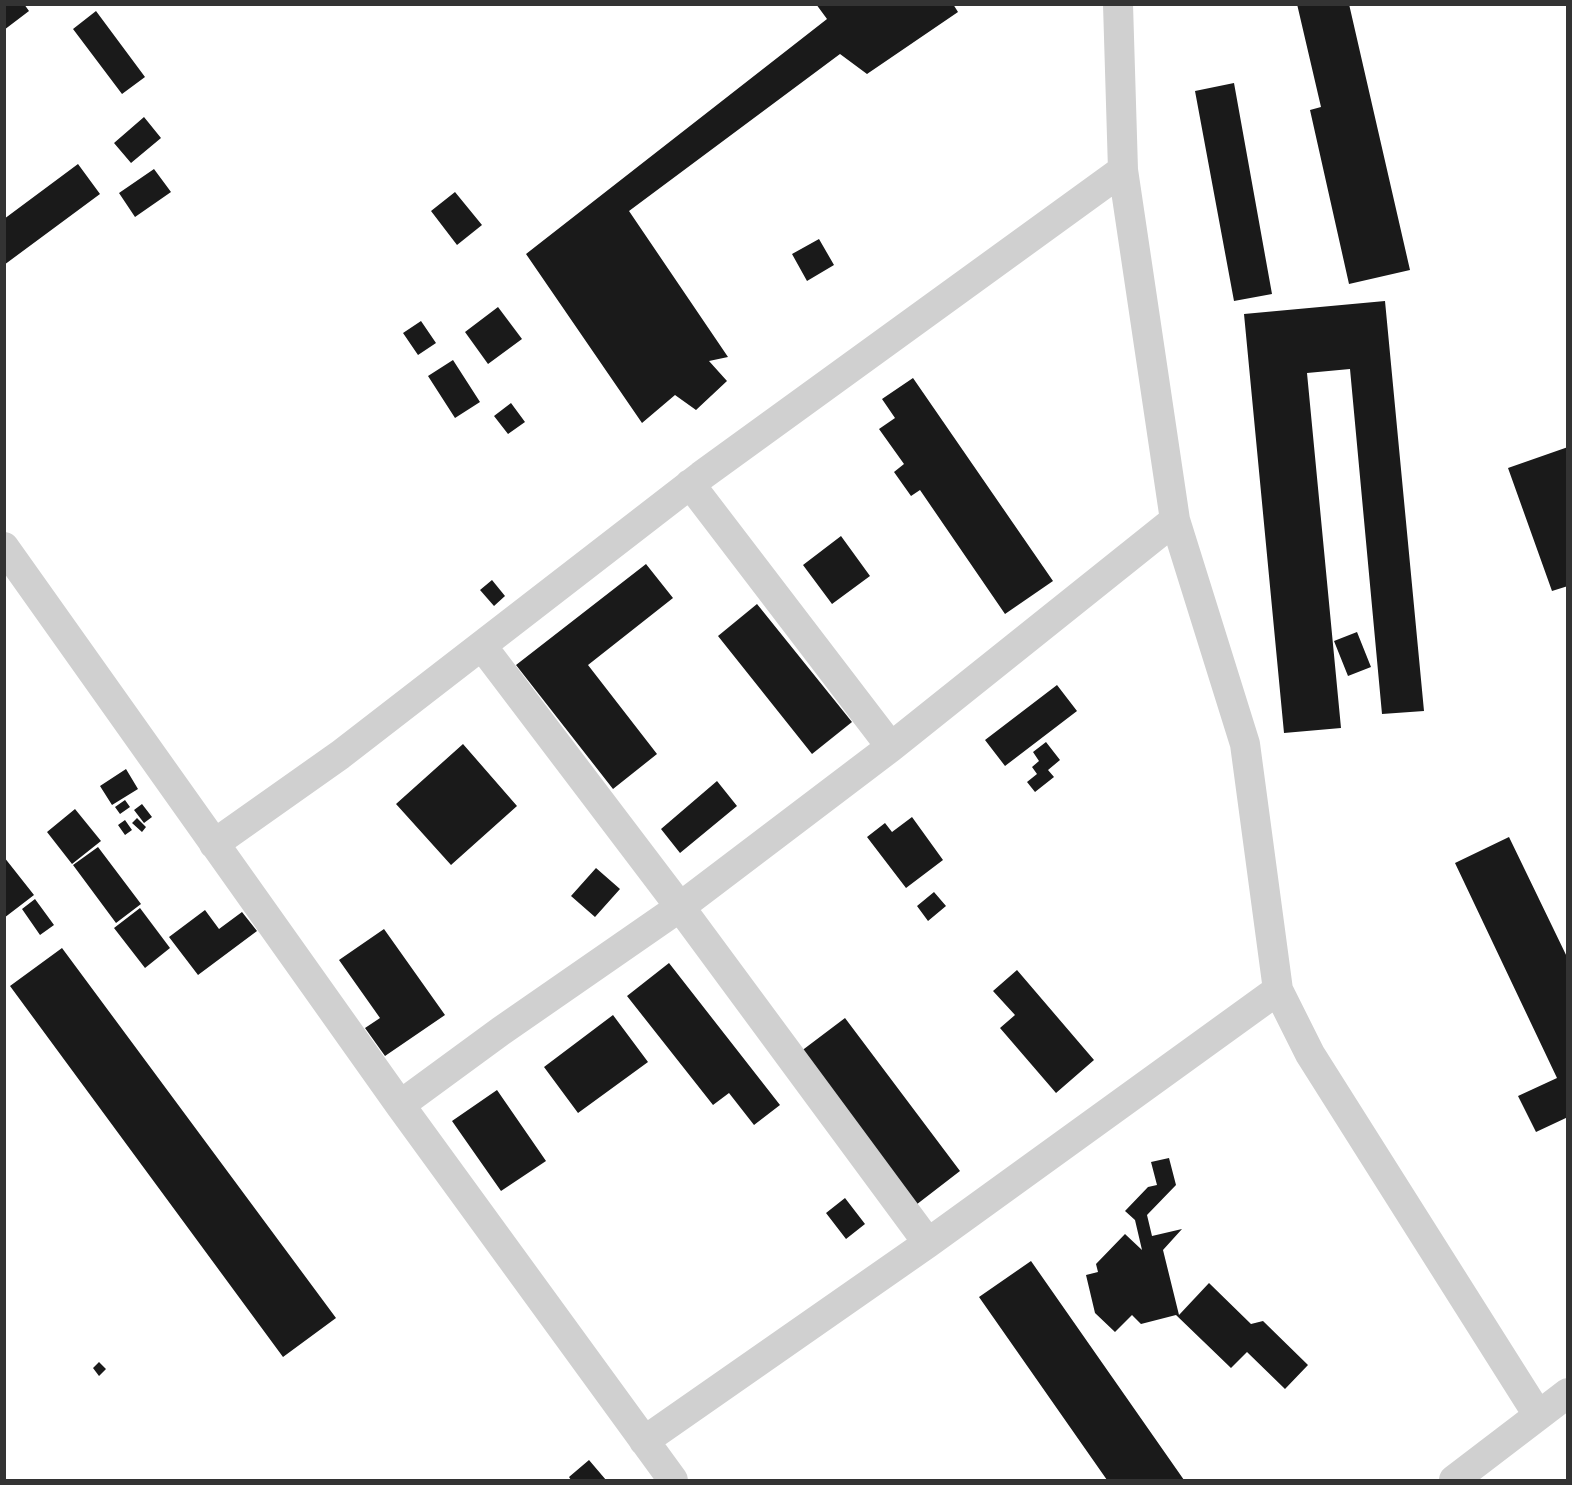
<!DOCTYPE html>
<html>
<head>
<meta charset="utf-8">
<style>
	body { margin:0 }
	#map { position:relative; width:1572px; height:1485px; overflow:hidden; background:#fff; font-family:Karla,sans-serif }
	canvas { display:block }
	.frame { position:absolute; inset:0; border:6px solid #333; pointer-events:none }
</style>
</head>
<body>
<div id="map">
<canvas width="1572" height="1485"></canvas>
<div class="frame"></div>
</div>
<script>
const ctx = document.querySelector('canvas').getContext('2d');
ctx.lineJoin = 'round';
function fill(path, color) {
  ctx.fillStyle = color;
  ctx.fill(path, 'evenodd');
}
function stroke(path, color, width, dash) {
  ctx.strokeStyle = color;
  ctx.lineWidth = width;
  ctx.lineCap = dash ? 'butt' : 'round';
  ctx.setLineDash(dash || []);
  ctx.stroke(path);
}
fill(new Path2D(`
	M4,4H24L29,11L4,30Z
	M816,4H953L958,12L867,74L840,54L629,211L728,357L709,361L727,381L696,410L675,395L642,423L526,254L827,19Z
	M1297,4H1349L1410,270L1349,284L1310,110L1321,107Z
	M96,11L145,77L122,94L73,29Z
	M1234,83L1272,294L1234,301L1195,91Z
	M144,117L161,138L131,163L114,143Z
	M78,164L100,194L4,265V219Z
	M154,169L171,192L135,217L119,193Z
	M455,192L482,225L457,245L431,211Z
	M819,239L834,265L807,281L792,254Z
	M1385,301L1424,711L1382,714L1350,369L1307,373L1341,728L1284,733L1244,314Z
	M498,307L522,339L488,364L465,332Z
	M421,321L436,343L418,355L403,333Z
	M453,360L480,402L455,418L428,376Z
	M913,378L1053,581L1005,614L920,490L911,496L894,472L904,464L879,429L895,418L882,399Z
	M511,403L525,422L508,434L494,416Z
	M1568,447V586L1552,591L1508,468Z
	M841,536L870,576L832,604L803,565Z
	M646,564L673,598L588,665L657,754L613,789L516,665Z
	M492,580L505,596L494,606L480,590Z
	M757,604L852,722L812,754L718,636Z
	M1357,632L1371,667L1348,676L1334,641Z
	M1057,685L1077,711L1005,766L985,740Z
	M1046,742L1060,760L1048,770L1054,777L1035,792L1027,782L1037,774L1032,767L1039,761L1033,752Z
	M463,744L517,806L451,865L396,804Z
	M126,769L138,789L112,805L100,786Z
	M717,781L737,806L680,853L661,829Z
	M125,800L130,807L120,814L115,807Z
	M142,804L152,817L144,823L134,810Z
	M75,809L101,841L72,864L47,832Z
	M912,817L943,860L906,888L867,837L885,823L892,832Z
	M137,818L146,827L142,832L132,823Z
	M125,820L132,830L125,835L118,825Z
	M1509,837L1568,959V1117L1536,1132L1518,1096L1557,1078L1455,863Z
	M98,847L141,904L116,923L73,865Z
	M4,857L34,895L4,918Z
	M596,868L620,889L595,917L571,896Z
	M934,892L946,906L928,921L917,906Z
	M35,899L54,925L40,935L22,909Z
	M140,908L170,948L145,968L114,928Z
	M205,910L219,929L242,912L257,931L198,975L169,937Z
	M384,929L445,1015L385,1056L365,1028L380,1018L339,960Z
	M62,948L336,1318L283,1357L10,986Z
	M669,963L780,1105L754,1125L729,1093L713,1105L627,996Z
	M1017,970L1094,1060L1056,1093L1000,1028L1015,1015L993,991Z
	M613,1015L648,1062L578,1113L544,1067Z
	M845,1018L960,1171L912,1208L796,1055Z
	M497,1090L546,1161L501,1191L452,1121Z
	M1169,1158L1176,1185L1147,1215L1152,1236L1182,1229L1163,1250L1179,1315L1209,1283L1251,1324L1263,1321L1308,1365L1285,1389L1247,1352L1231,1368L1176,1315L1141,1324L1132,1315L1115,1332L1095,1313L1086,1275L1098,1272L1096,1264L1125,1234L1142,1250L1135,1220L1125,1211L1148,1187L1157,1185L1151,1162Z
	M845,1198L865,1224L846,1239L826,1213Z
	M1031,1261L1184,1480H1107L979,1297Z
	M99,1362L106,1369L99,1376L93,1368Z
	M589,1460L606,1480H571L569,1477Z`), '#1a1a1a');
stroke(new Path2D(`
	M1118,4L1123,170L1175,520L1245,744L1278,990L1310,1054L1538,1415
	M690,484L891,747
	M4,547L400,1105L673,1480
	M482,646L680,907L928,1243
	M214,844L340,755L701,476L1123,170
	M400,1105L501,1031L680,907L891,747L1175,520
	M644,1441L928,1243L1278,990
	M1454,1480L1568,1393`), '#d0d0d0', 30);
</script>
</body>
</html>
